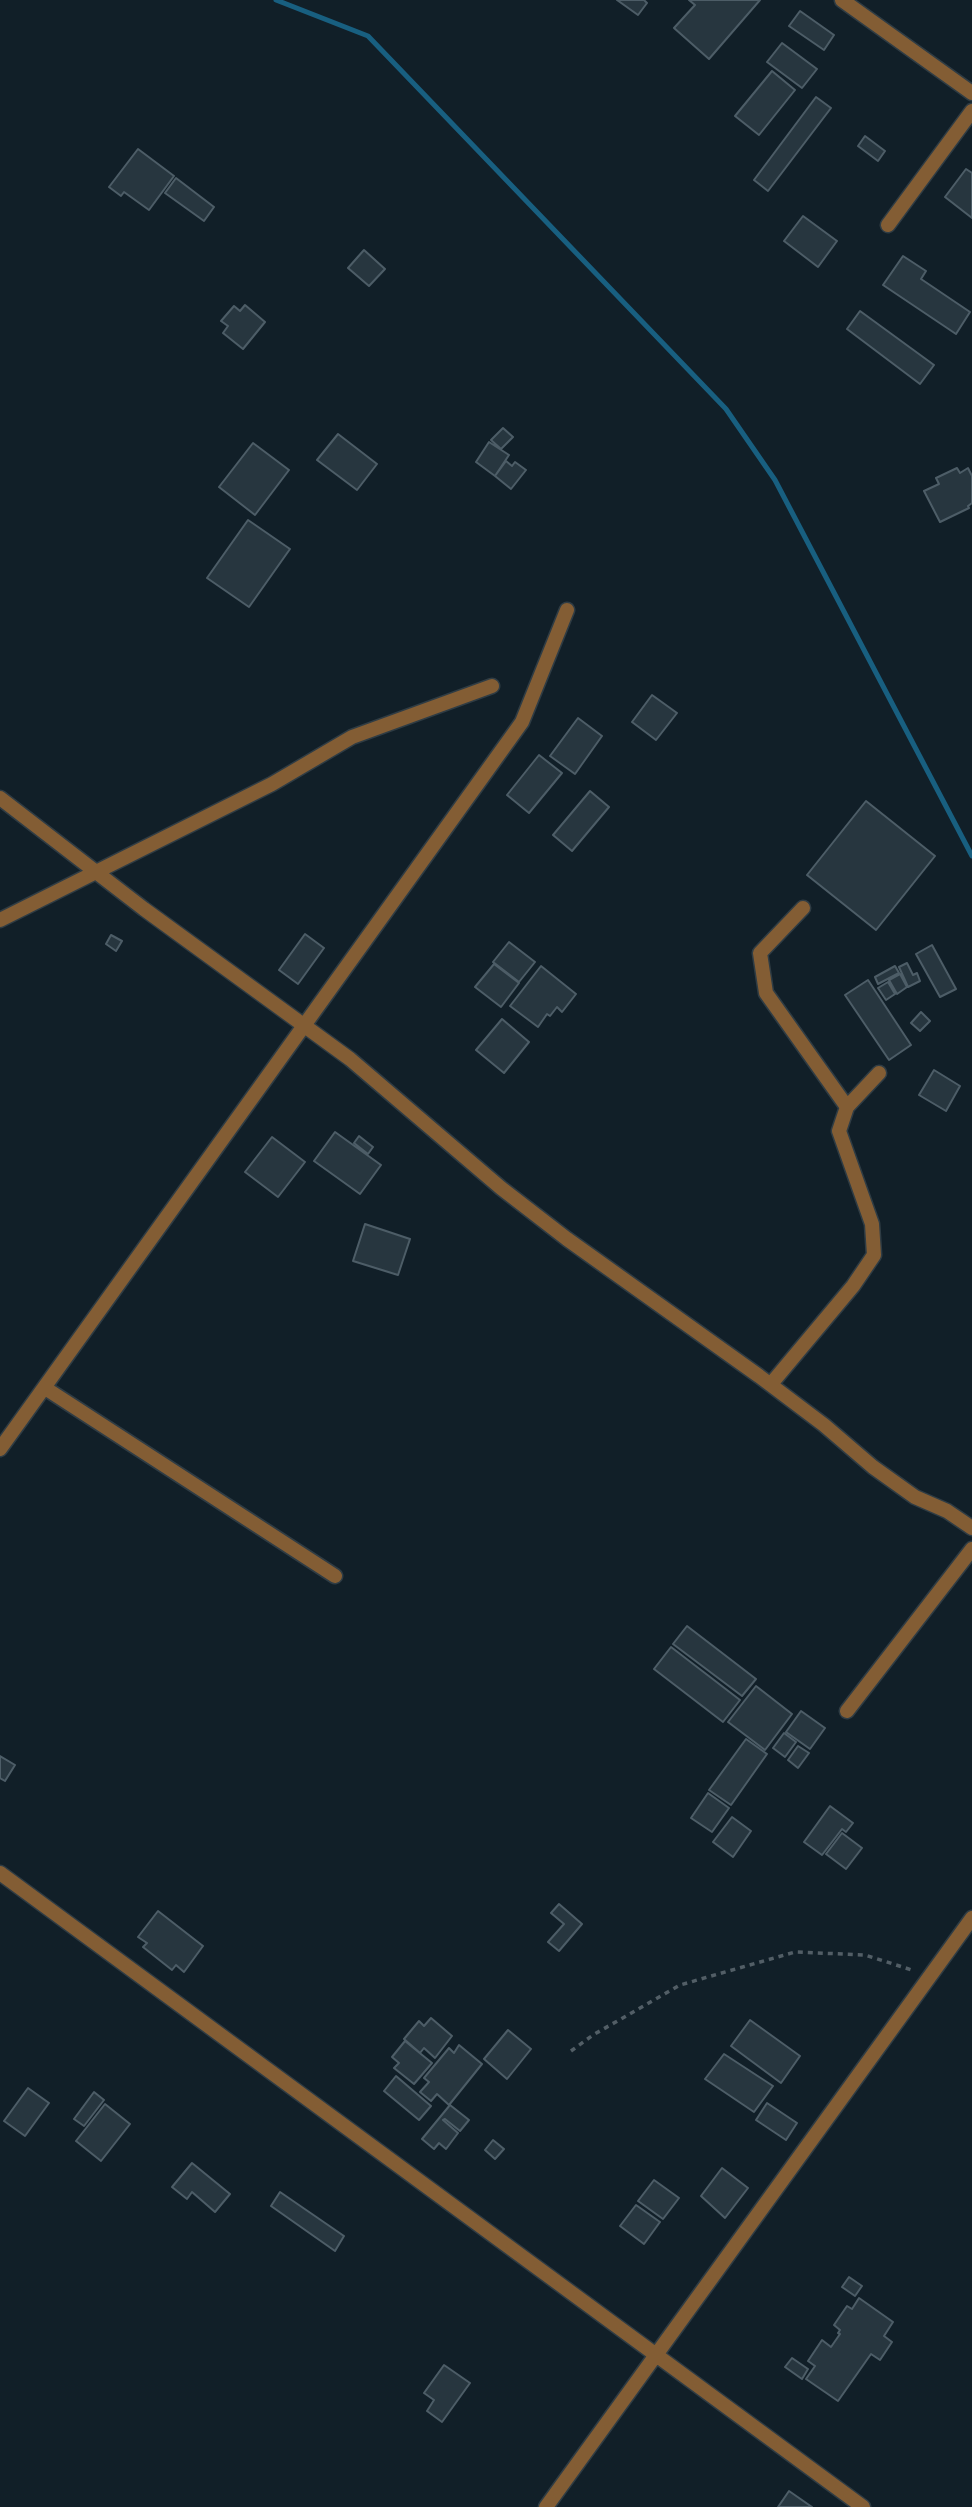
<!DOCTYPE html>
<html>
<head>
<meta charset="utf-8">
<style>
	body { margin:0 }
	canvas { display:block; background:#111f28 }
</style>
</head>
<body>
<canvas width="972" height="2507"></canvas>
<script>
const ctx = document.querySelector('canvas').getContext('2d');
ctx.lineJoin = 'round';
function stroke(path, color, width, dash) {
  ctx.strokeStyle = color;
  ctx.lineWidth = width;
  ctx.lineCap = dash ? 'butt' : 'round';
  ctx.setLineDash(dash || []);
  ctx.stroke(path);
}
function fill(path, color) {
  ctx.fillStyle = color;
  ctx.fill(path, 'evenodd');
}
stroke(new Path2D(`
	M276,0L368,36L726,409L775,480L972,856`), '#185f80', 5);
const building = new Path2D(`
	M617,0H644L647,3L638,15Z
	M689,0H760L709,59L674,28L695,5Z
	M800,11L834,35L824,50L789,26Z
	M782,43L817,69L802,88L767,62Z
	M772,71L795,90L759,135L735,116Z
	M816,97L831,108L768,191L754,180Z
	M865,136L885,151L878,161L858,146Z
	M138,149L174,176L149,210L124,192L121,196L109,187Z
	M966,169L972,173V218L945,197Z
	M176,178L214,207L204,221L165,193Z
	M803,216L837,241L818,267L784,241Z
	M364,250L385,269L369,286L348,268Z
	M903,256L926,271L921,279L970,312L956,334L883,285Z
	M245,305L265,322L243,349L223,333L228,326L221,321L234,306L240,311Z
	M860,311L934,365L920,384L847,329Z
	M503,428L513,437L501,449L491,440Z
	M338,434L377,464L357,490L317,460Z
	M489,442L509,455L495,476L476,462Z
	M253,443L289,470L255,515L219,487Z
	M506,461L512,466L515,462L526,470L511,489L495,476Z
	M957,468L960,473L968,468L972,476V503L968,506L969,508L940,522L924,491L939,484L936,478Z
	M248,520L290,549L249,607L207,578Z
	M652,695L677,713L656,740L632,722Z
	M578,718L602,736L575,774L550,756Z
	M539,755L562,773L529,813L507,795Z
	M590,791L609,807L572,851L553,835Z
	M866,801L935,856L876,930L807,875Z
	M305,934L324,948L298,984L279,970Z
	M111,935L122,941L116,951L106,944Z
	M509,942L535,962L519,982L493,962Z
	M932,945L956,989L940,997L916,954Z
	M907,963L913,975L917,973L920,981L908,987L899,967Z
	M494,964L519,983L501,1007L475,987Z
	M541,966L576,994L562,1012L557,1007L550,1016L547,1014L538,1027L510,1006Z
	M895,966L899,973L878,984L875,977Z
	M900,974L907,987L897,994L889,980Z
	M868,980L911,1045L889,1060L845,995Z
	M888,982L895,994L886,1000L878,988Z
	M921,1012L930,1021L920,1031L911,1023Z
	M502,1019L529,1042L504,1073L476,1050Z
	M934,1070L960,1086L946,1111L919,1095Z
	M335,1132L381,1165L360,1194L314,1161Z
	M359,1136L373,1147L368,1154L354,1143Z
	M272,1137L305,1162L278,1197L245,1172Z
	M365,1224L410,1239L398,1275L353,1261Z
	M687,1626L756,1679L742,1696L673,1644Z
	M671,1647L740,1700L723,1722L654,1669Z
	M756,1686L792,1714L765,1750L728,1722Z
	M801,1711L825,1728L810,1749L786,1732Z
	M784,1733L796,1742L785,1757L773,1748Z
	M746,1739L767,1754L731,1805L709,1790Z
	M798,1746L809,1753L798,1768L788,1760Z
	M0,1756L15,1765L5,1781L0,1778Z
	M708,1793L729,1808L712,1832L691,1818Z
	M830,1806L853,1823L846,1832L842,1829L822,1855L804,1842Z
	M732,1817L751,1831L733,1857L713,1842Z
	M842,1833L862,1848L846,1869L826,1854Z
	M559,1904L582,1924L559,1951L548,1942L564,1924L551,1913Z
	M158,1911L203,1946L184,1972L176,1965L172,1970L143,1947L147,1943L138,1937Z
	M431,2018L452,2036L435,2058L424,2048L420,2053L404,2039L419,2021L424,2026Z
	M750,2020L800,2056L781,2083L731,2046Z
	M508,2030L531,2049L507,2079L484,2059Z
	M405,2041L432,2063L414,2084L394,2068L399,2063L392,2057Z
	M459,2045L482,2064L449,2105L437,2094L431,2101L420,2092L429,2082L424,2078L449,2048L454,2053Z
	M724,2054L773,2086L754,2112L705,2079Z
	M396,2076L431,2106L419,2120L384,2091Z
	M28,2088L49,2103L25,2136L4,2121Z
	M94,2092L104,2100L84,2126L74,2119Z
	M767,2103L797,2123L786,2140L756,2120Z
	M105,2104L130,2124L101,2161L76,2141Z
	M450,2105L469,2120L460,2131L445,2119L443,2120L458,2133L446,2149L439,2143L434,2149L422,2139Z
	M493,2140L504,2149L495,2159L485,2150Z
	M192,2163L230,2194L215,2212L192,2192L187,2199L172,2187Z
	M722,2168L748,2188L725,2218L701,2196Z
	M654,2180L679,2198L663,2219L638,2201Z
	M280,2192L344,2236L335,2251L271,2206Z
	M636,2205L660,2222L644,2244L620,2226Z
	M849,2277L862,2286L855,2296L842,2287Z
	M859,2298L893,2322L884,2336L892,2342L880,2360L871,2354L838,2401L806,2379L815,2366L808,2361L822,2340L831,2347L840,2334L838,2333L840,2330L834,2325L847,2306L852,2309Z
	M792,2358L808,2369L802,2379L785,2367Z
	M444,2365L470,2383L442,2422L427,2411L434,2400L424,2393Z
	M789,2491L812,2507H778Z`);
fill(building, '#27363f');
stroke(building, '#4d5d67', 2);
const minor = new Path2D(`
	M842,0L972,93
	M888,225L972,111
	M0,798L144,909L350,1059L501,1188L567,1239L759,1376L824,1425L873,1467L915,1497L947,1511L972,1528
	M803,908L760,953L766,993L847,1107
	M0,920L272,784L352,737L492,686
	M771,1384L853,1286L874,1255L872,1224L839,1131L847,1107L879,1073
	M45,1388L335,1576
	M0,1449L522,722L567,610
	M847,1711L972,1549
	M0,1873L863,2507
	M546,2507L972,1918`);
stroke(minor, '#2f3c44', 17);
stroke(new Path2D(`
	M571,2051L593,2035L680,1985L795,1952L865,1955L915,1971`), '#525e66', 3.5, [5, 5]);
stroke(minor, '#835d34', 14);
</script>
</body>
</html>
